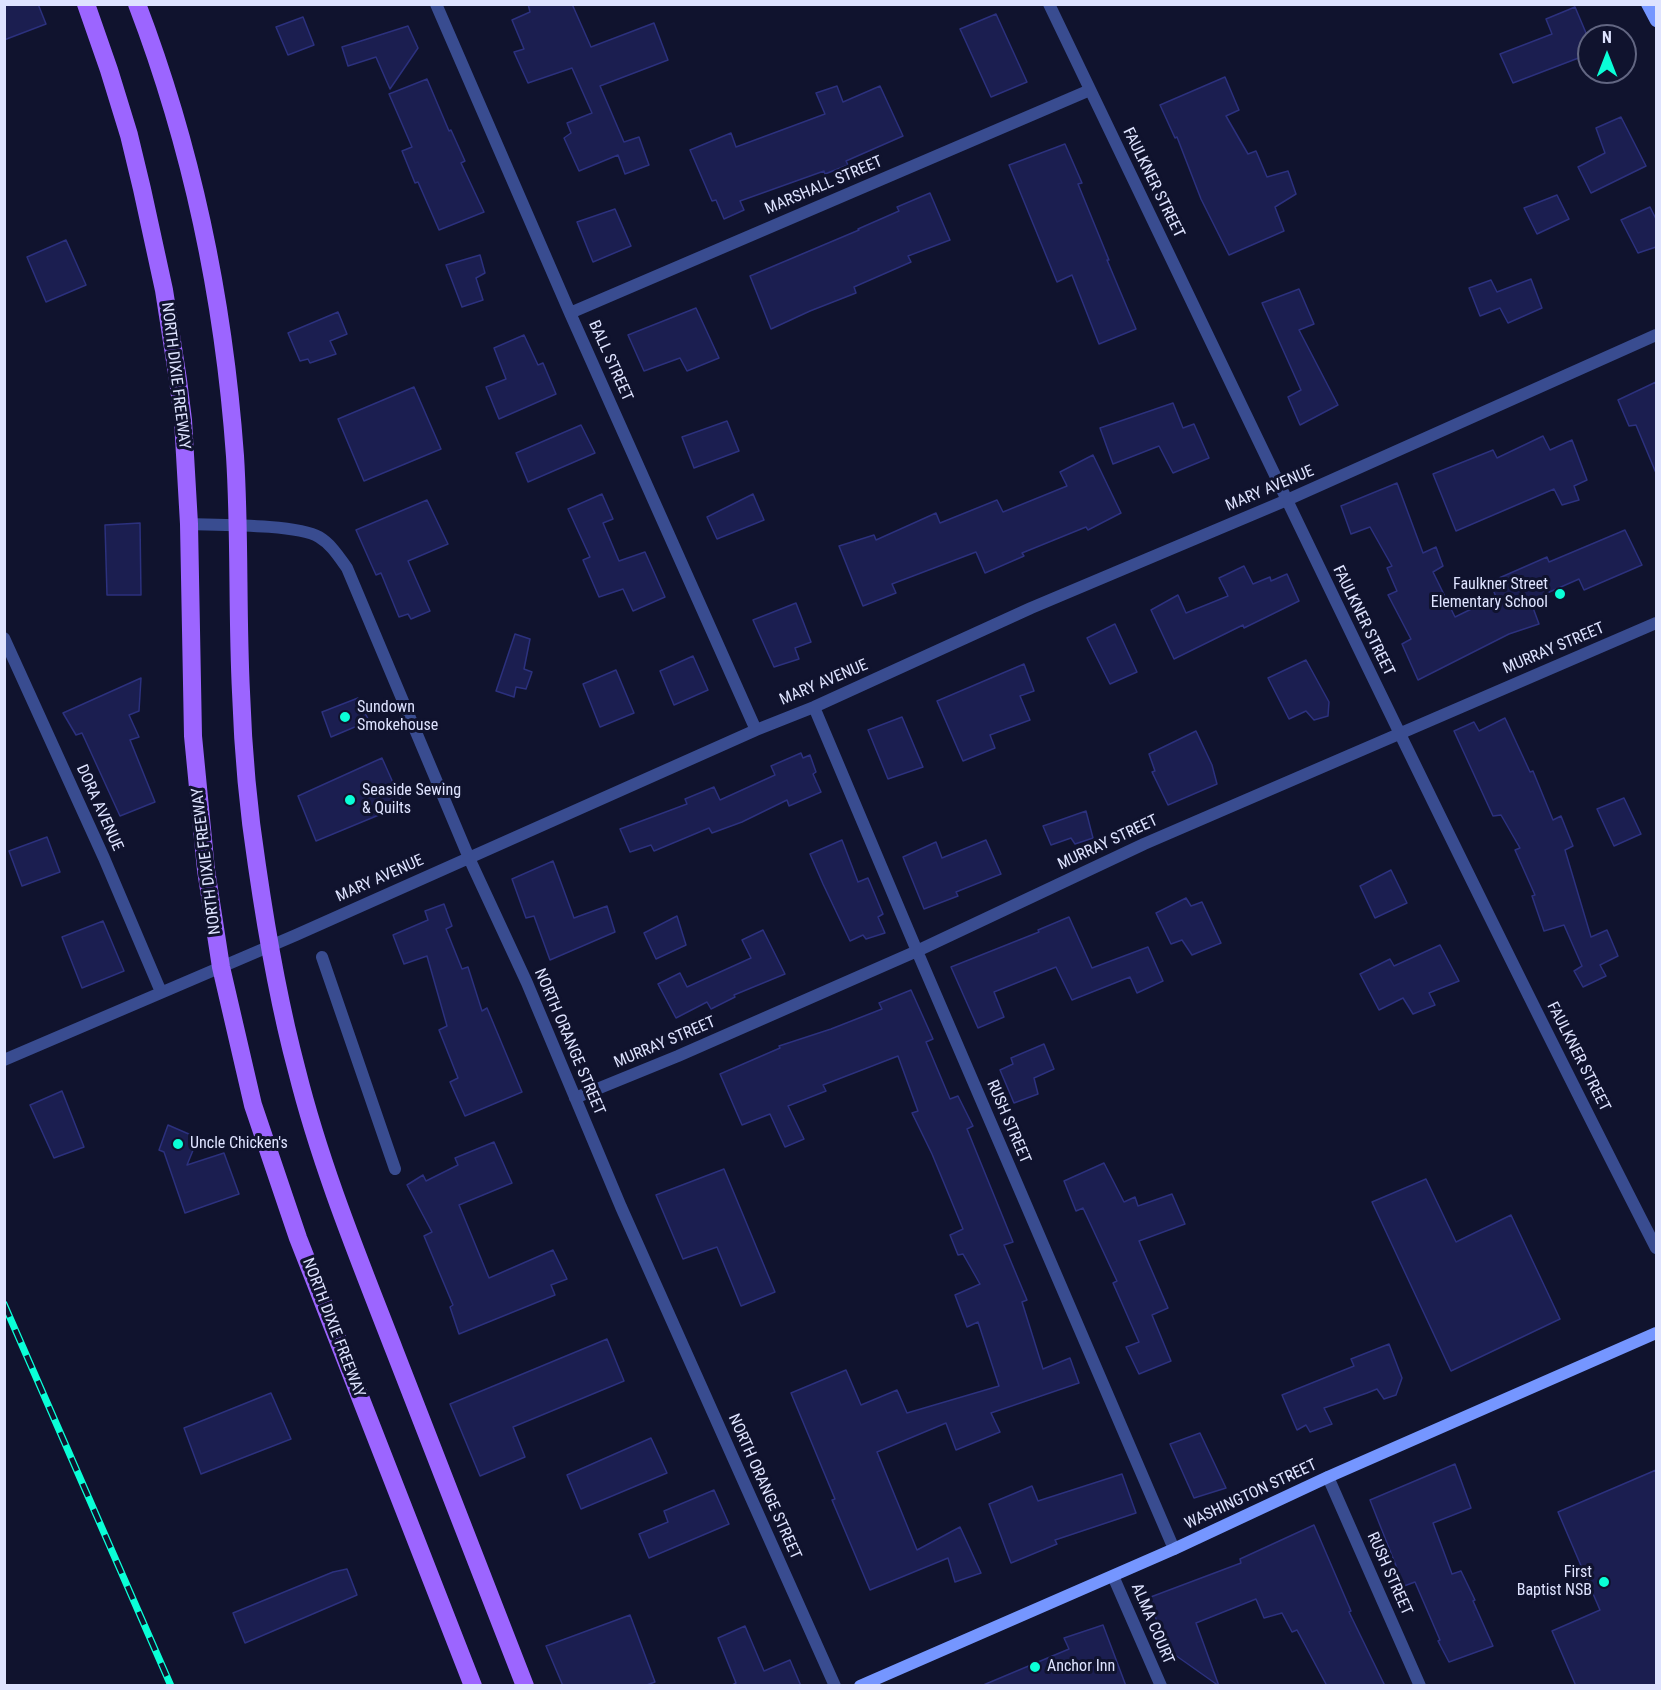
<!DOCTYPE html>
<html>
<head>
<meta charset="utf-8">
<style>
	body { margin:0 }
	#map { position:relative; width:1661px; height:1690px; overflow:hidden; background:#10132e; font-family:"Roboto Condensed",sans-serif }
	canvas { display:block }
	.frame { position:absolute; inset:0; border:6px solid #dee3ff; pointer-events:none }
	.north { position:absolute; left:1577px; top:24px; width:60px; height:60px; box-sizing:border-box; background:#10132e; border:2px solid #626682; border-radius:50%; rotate:0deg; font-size:16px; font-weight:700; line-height:24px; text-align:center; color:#dee3ff }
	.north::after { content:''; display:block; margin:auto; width:21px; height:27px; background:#0affd7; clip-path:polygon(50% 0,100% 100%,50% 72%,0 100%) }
</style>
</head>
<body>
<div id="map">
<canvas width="1661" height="1690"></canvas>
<div class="frame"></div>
<div class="north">N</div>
</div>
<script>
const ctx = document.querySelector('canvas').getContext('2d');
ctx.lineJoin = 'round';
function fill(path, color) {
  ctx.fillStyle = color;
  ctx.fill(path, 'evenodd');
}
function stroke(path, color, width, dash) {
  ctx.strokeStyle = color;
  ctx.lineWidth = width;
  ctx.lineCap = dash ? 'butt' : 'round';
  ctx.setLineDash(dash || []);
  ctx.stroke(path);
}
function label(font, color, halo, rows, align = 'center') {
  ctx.font = font + ' "Roboto Condensed",sans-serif';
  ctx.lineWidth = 6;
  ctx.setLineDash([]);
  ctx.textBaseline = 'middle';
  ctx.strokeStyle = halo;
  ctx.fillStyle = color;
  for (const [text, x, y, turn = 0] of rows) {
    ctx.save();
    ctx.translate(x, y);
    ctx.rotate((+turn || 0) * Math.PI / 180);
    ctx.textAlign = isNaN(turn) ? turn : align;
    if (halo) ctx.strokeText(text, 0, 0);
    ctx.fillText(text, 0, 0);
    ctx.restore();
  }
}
const building = new Path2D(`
	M4,4H38L46,24L4,40Z
	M528,4H572L591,47L654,23L668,60L600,86L624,142L639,137L649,165L625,174L618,155L579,171L564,138L571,133L567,123L592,113L572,68L528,83L514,52L524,49L512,20L530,12Z
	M1575,7L1589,40V54L1513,83L1500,54L1552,34L1546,19Z
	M996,14L1027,82L991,97L960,29Z
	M303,17L314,45L288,55L276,27Z
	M408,26L418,48L390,89L376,57L348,66L342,47Z
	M1225,77L1239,110L1226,116L1248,154L1256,151L1267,177L1288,171L1296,194L1275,207L1284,231L1229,255L1201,199L1177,137L1175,138L1160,105Z
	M427,79L449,131L451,130L465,161L461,163L484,212L439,230L418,182L415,183L402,151L412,147L389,94Z
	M837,86L843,102L880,86L903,136L846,161L848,165L825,174L824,171L740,201L744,210L724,219L716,200L712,201L690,150L731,133L736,147L825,114L816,93Z
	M1621,117L1646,166L1591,193L1578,167L1605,153L1596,128Z
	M1065,144L1082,183L1078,184L1109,260H1107L1136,329L1099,344L1072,275L1057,282L1009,165Z
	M930,193L950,240L908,256L911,262L854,287L856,293L810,311L771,329L750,276L859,230L858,229L899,211L897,207Z
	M1557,195L1569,219L1537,234L1524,208Z
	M1650,207L1656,219V247L1638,253L1621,220Z
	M615,209L631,246L593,262L577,222Z
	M66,240L86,285L46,302L27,257Z
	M480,255L485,273L476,278L483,300L462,307L446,265Z
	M1531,279L1542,308L1508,323L1500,308L1480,316L1469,288L1491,280L1497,292Z
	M1299,289L1314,324L1299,330L1338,405L1300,425L1288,397L1301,390L1262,303Z
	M696,308L719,358L687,371L680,358L644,371L628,335Z
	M338,312L347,334L330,341L336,354L310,363L308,359L300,361L288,333Z
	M524,335L538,365L543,363L556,394L499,419L486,387L506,379L494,348Z
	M1656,382V473L1636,425L1629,426L1618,400Z
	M414,387L441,449L364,481L338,419Z
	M1173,403L1183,428L1194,424L1209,458L1173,473L1159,446L1113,464L1100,428Z
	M727,421L739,451L694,468L682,437Z
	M581,425L595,453L528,482L516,453Z
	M1543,436L1550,450L1572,440L1587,480L1574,486L1579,500L1562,505L1554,489L1456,531L1433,474L1493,450L1497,458Z
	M1093,455L1121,513L1088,530L1086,527L1022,553L1024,556L985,573L976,552L892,584L896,593L863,606L839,546L874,535L876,540L936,513L940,523L997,500L1003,512L1067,486L1060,472Z
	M1397,483L1423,553L1436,547L1443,566L1433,572L1455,617L1496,597L1490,582L1547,557L1549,562L1625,530L1642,565L1584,590L1579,579L1545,594V598L1532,605L1539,624L1509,634L1418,680L1402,644L1411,639L1388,595L1397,591L1387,568L1392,566L1370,527L1351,534L1341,506Z
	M602,494L613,519L603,523L619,561L645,552L665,597L633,611L623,589L599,597L583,560L590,557L568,509Z
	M753,494L764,520L717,539L707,517Z
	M427,500L448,544L408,561L430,611L411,619L408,614L399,617L381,573L376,575L356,530Z
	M140,523L141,595H107L105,525Z
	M1244,566L1253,584L1270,577L1271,581L1287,574L1299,601L1244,628L1243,625L1174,659L1151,610L1178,595L1186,613L1228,596L1219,578Z
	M796,603L811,642L795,648L799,659L774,667L753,620Z
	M1115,624L1137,672L1110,684L1087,638Z
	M515,634L530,639L524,669L532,672L526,689L516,687L514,697L496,691Z
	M693,656L708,690L674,705L660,671Z
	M1306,660L1329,702L1328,716L1314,720L1306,711L1289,719L1268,678Z
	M1024,664L1034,691L1020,696L1030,720L990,735L995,748L963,761L937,701Z
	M616,670L634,713L600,727L583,684Z
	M141,678L139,711L129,715L139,737L130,740L155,802L120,816L82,733L76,735L63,713Z
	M358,698L369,721L331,737L322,712Z
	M902,717L923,767L888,779L868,730Z
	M1505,718L1530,772L1533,771L1553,820L1561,816L1573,846L1565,850L1591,937L1607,930L1618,956L1600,965L1606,976L1583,987L1574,971L1582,966L1564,925L1544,931L1532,896L1535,895L1515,850L1520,848L1501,815L1493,816L1454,731L1474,722L1479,731Z
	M1196,731L1212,765L1217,784L1168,805L1152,772L1155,771L1149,754Z
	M801,753L803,758L810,755L816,772L813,774L821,792L789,806L787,800L742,822L712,833L709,828L654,851L651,845L630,852L620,829L687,804L685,799L714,787L720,800L775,775L771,766Z
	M382,758L403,805L316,841L298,796Z
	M1624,798L1641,834L1614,846L1597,809Z
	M1086,811L1093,838L1075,844L1071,838L1051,845L1043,826Z
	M47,837L60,872L22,886L9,851Z
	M842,840L858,882L868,878L883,914L878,917L885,933L866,939L863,935L850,941L823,884L810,854Z
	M986,840L1001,874L956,892L958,896L924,909L903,857L936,842L942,858Z
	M553,861L574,918L607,906L615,932L550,960L534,916L526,918L512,879Z
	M1391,870L1407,903L1375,918L1360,886Z
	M1186,898L1191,906L1202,902L1221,943L1192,955L1182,940L1171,944L1156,913Z
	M444,904L452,926L446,929L462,969L468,967L482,1011L487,1008L522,1092L465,1116L450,1082L458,1078L439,1030L447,1026L427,956L404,964L393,935L428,920L425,911Z
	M677,916L686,945L656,959L644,933Z
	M1069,917L1092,968L1148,947L1163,981L1137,993L1130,977L1072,1000L1056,967L994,992L1004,1017L978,1028L951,967L1039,932L1038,930Z
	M103,921L124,971L82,988L62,937Z
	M763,930L785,974L734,995L735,997L711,1009L707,1002L676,1018L658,984L680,973L687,987L751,958L742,940Z
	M1440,945L1459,981L1429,993L1435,1005L1413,1014L1403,998L1379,1010L1360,974L1390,959L1394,966Z
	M911,990L933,1039L926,1042L950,1099L958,1096L973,1126L967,1129L1013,1242L1004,1245L1027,1300L1022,1302L1043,1369L1070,1358L1079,1383L991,1413L1000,1432L956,1450L946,1423L877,1452L917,1550L960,1527L981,1573L955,1582L948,1558L870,1590L832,1500L835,1499L791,1393L846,1370L861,1405L897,1390L907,1413L999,1386L978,1322L967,1327L955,1295L980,1284L963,1254L958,1255L950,1235L963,1229L932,1154L912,1113L918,1111L898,1056L823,1085L826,1091L788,1106L804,1139L785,1147L770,1114L742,1125L720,1074L780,1048L779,1046L831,1029L882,1009L879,1003Z
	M1044,1044L1054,1069L1034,1078L1038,1094L1014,1103L1000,1070L1013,1064L1011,1058Z
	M62,1091L84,1147L54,1158L30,1105Z
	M168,1125L198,1138L187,1165L224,1153L239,1194L185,1213L164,1152L159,1150Z
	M494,1142L512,1183L459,1205L489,1278L553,1250L567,1279L551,1285L555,1295L459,1334L450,1307L453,1305L424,1236L432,1232L407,1185L423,1175L426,1181L458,1165L455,1158Z
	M1104,1163L1124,1202L1135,1197L1138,1206L1172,1194L1185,1224L1139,1241L1168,1308L1152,1315L1171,1361L1139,1374L1126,1347L1139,1342L1113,1283L1117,1281L1083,1208L1076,1211L1064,1181Z
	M724,1169L775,1292L741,1306L717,1247L683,1259L656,1195Z
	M1426,1179L1456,1242L1511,1215L1560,1319L1451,1371L1372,1202Z
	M607,1339L624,1381L513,1427L525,1457L480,1476L450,1404Z
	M1389,1344L1402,1378L1396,1395L1384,1399L1377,1389L1367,1393L1324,1408L1332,1424L1310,1432L1306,1425L1297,1430L1282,1395L1354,1366L1351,1359Z
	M271,1393L291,1439L201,1474L184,1428Z
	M1200,1433L1226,1488L1194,1498L1170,1444Z
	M651,1438L667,1473L581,1509L567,1475Z
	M1455,1464L1471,1508L1433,1523L1452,1574L1461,1571L1475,1600L1473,1601L1493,1646L1449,1662L1438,1641L1440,1640L1415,1582L1404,1586L1370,1500Z
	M1656,1470V1686H1576L1552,1631L1600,1610L1558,1512Z
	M1122,1474L1136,1513L1055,1540L1057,1544L1011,1563L989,1504L1032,1486L1038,1501Z
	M714,1490L729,1524L649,1558L639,1534L668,1522L664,1511Z
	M1314,1525L1351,1611L1349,1612L1385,1686H1327L1297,1630L1292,1632L1282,1613L1264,1618L1256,1599L1196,1623L1219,1686L1168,1650L1148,1598L1241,1563L1240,1559Z
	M347,1569L357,1595L245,1643L233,1613L333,1572Z
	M630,1615L655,1682L644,1686H563L546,1646Z
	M1103,1625L1126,1686H981L1069,1649L1064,1638Z
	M745,1626L764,1671L790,1660L801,1686H731L736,1683L718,1638Z`);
fill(building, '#1b1e50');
stroke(building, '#2c317e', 1.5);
stroke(new Path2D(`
	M436,4L570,313L756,730
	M1049,4C1249,420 1446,838 1656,1248
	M570,313L1090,90
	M189,524C218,525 297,524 319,537C331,544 339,557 347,568L469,858L527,983L621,1207L835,1686
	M4,638L104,858L161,992
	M814,707L917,951L1174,1549
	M322,957L395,1169
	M4,1060L296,935L756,730L814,707L1031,608L1287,500L1656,335
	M575,1098L678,1056L917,951L1144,844L1656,623
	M1328,1477L1420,1686
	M1113,1576L1161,1686`), '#394c90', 12);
stroke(new Path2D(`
	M1647,4L1656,21
	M860,1686L1174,1549L1328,1477L1656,1333`), '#7596ff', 12);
stroke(new Path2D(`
	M86,4L109,70L129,135L142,189L164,290L178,380L183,420L189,524L193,736L206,870L221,967L253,1105L298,1238L473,1686
	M137,4C192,148 224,303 235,456C240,534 237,613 241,692C243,750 248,808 257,866C267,935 279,1004 297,1071C321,1167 359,1259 395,1352C438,1463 481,1574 525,1686`), '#9c65ff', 18);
const rail = new Path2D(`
	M4,1304L171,1686`);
stroke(rail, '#0affd7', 7);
stroke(rail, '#10132e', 4.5, [14]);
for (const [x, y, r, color] of [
	[1560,594,6,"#0affd7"],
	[345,717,6,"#0affd7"],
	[350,800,6,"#0affd7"],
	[178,1144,6,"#0affd7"],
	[1604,1582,6,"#0affd7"],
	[1035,1667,6,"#0affd7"]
]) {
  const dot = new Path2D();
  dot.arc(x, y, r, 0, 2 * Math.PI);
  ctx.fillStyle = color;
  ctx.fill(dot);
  stroke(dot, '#10132e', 2);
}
label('16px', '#dee3ff', '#10132e', [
	["FAULKNER STREET",1153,183,64],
	["MARSHALL STREET",824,186,-23],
	["BALL STREET",610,361,66],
	["NORTH DIXIE FREEWAY",175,376,83],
	["MARY AVENUE",1270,489,-23],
	["FAULKNER STREET",1363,621,64],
	["MURRAY STREET",1554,649,-23],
	["MARY AVENUE",824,683,-23],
	["DORA AVENUE",99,808,66],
	["MURRAY STREET",1108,843,-25],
	["NORTH DIXIE FREEWAY",207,861,-97],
	["MARY AVENUE",380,879,-24],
	["NORTH ORANGE STREET",569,1042,67],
	["MURRAY STREET",665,1043,-23],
	["FAULKNER STREET",1578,1057,63],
	["RUSH STREET",1008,1122,67],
	["NORTH DIXIE FREEWAY",333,1328,69],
	["NORTH ORANGE STREET",764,1487,66],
	["WASHINGTON STREET",1251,1495,-25],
	["RUSH STREET",1389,1574,66],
	["ALMA COURT",1152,1624,67]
]);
label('16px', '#dee3ff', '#10132e', [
	["Faulkner Street",1548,585,"right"],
	["Elementary School",1548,603,"right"],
	["Sundown",357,708],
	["Smokehouse",357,726],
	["Seaside Sewing",362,791],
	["& Quilts",362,809],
	["Uncle Chicken's",190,1144],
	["First",1592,1573,"right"],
	["Baptist NSB",1592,1591,"right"],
	["Anchor Inn",1047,1667]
], 'left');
</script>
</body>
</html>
